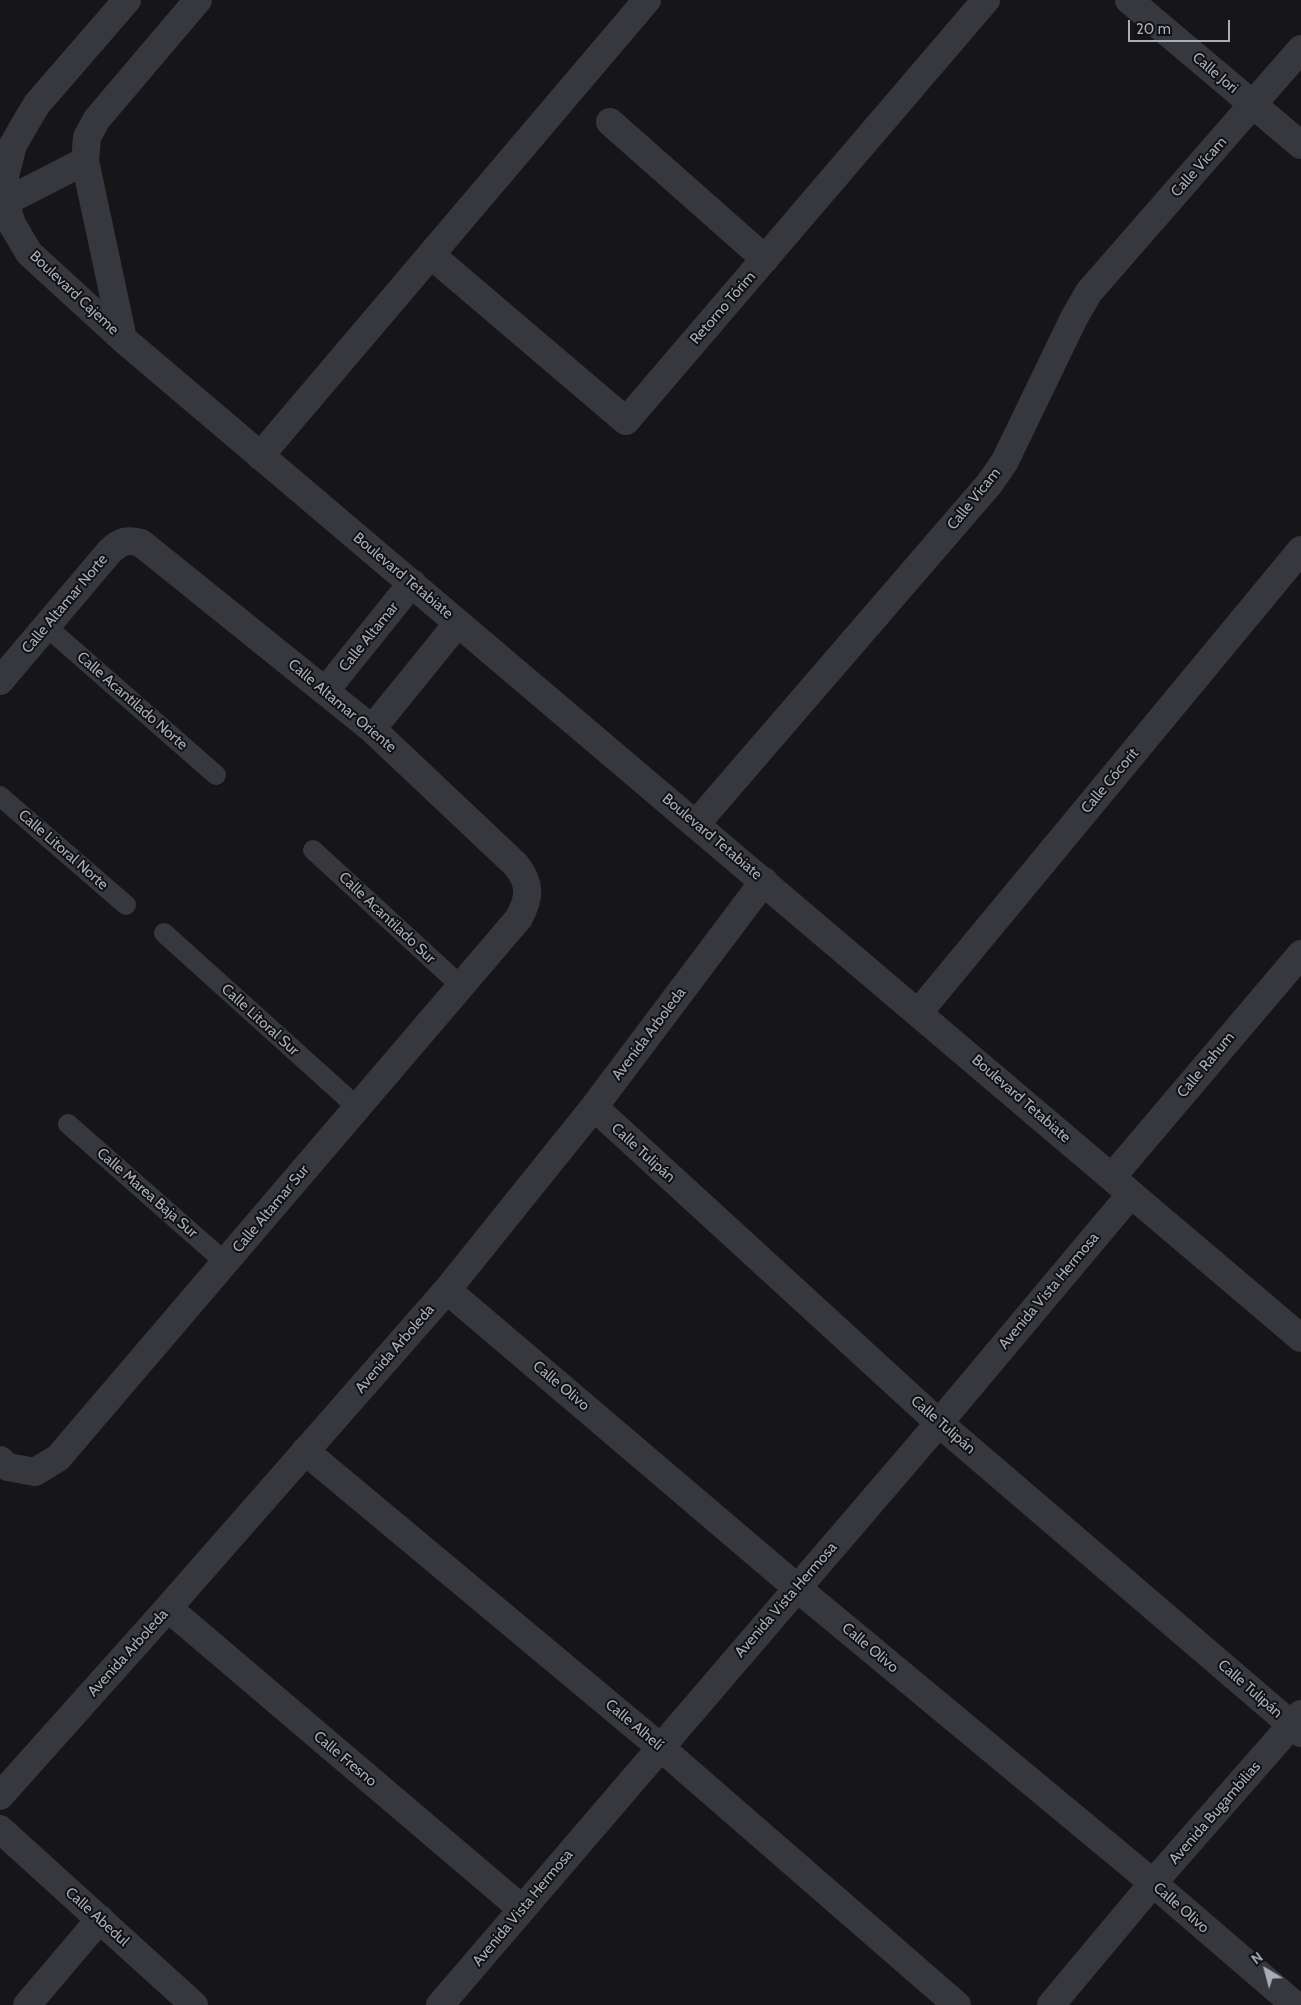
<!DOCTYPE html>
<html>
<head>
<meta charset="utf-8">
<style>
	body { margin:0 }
	#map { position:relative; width:1301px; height:2005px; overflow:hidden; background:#161618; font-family:Cabin,sans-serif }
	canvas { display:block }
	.north { position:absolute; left:1241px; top:1945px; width:50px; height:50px; -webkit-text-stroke:4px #111113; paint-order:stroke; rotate:323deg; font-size:14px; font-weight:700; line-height:20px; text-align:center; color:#a8adb8 }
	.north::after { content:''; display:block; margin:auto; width:18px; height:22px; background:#a8adb8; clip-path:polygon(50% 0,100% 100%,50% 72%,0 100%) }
	.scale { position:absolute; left:1128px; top:20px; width:102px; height:22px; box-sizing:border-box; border:2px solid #a8adb8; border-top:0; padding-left:6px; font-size:15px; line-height:18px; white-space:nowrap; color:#a8adb8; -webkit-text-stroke:4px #111113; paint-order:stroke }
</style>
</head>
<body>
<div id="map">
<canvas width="1301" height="2005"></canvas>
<div class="north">N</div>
<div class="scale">20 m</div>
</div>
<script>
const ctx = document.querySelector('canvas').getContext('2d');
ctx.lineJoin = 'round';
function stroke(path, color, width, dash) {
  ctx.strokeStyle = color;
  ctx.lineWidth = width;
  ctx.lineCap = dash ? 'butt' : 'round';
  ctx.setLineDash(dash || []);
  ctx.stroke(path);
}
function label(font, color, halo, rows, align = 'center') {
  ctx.font = font + ' Cabin,sans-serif';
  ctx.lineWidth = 4;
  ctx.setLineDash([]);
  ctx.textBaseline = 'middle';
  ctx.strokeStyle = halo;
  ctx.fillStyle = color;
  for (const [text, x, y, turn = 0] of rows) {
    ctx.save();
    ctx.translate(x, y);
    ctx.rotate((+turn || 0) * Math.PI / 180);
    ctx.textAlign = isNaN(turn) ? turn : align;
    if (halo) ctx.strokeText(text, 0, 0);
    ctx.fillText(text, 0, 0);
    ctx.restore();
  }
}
stroke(new Path2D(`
	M47,627L216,775
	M0,796L126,905
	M313,850L460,985
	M164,933L357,1107
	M68,1124L226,1263`), '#37383d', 20);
stroke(new Path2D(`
	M127,0L37,104L25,124L13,145L5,176V202L12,224L29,253L123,339L1301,1338
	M1129,0L1301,145
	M610,122L765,259
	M0,208L5,202L85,161
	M431,255L626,421L986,0
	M123,339L85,161L87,137L97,119L198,0
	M260,456L647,0
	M0,681L110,551C121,541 127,539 141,543L372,729L516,865C531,884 530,897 519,918L58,1458L35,1472L8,1467L0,1460
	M326,690L412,583
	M372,729L458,623
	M696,824L990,483L1005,461L1074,318L1089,292L1301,49
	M919,1012L1301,550
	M594,1107L939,1423L1301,1733
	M1112,1177L1301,954
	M447,1290L796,1587L1153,1883L1295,2005
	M305,1451L660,1747L957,2005
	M168,1608L522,1909
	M0,1796L168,1608L447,1290L594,1107L764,881
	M0,1829L194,2005
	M27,2005L100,1919
	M440,2005L939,1423L1131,1194
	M1051,2005L1153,1883L1301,1714`), '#37383d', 28);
label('15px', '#a8adb8', '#111113', [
	["Calle Jori",1215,73,40],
	["Calle Vícam",1199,167,-48],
	["Boulevard Cajeme",74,293,43],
	["Retorno Tórim",723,308,-49],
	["Calle Vícam",974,499,-51],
	["Boulevard Tetabiate",403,576,40],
	["Calle Altamar Norte",65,604,-50],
	["Calle Altamar",369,637,-51],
	["Calle Acantilado Norte",132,701,41],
	["Calle Altamar Oriente",342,706,40],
	["Calle Cócorit",1110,781,-50],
	["Boulevard Tetabiate",712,837,40],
	["Calle Litoral Norte",63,850,41],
	["Calle Acantilado Sur",387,918,43],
	["Calle Litoral Sur",260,1020,42],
	["Avenida Arboleda",649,1034,-53],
	["Calle Rahum",1206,1065,-50],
	["Boulevard Tetabiate",1021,1099,41],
	["Calle Tulipán",643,1153,42],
	["Calle Marea Baja Sur",147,1193,41],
	["Calle Altamar Sur",271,1209,-50],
	["Avenida Vista Hermosa",1049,1291,-50],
	["Avenida Arboleda",395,1349,-49],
	["Calle Olivo",561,1386,40],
	["Calle Tulipán",943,1425,41],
	["Avenida Vista Hermosa",786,1600,-49],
	["Calle Olivo",870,1648,40],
	["Avenida Arboleda",128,1653,-48],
	["Calle Tulipán",1250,1689,41],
	["Calle Alhelí",634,1725,40],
	["Calle Fresno",345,1759,40],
	["Avenida Bugambilias",1215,1813,-49],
	["Avenida Vista Hermosa",523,1908,-50],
	["Calle Olivo",1181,1908,41],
	["Calle Abedul",97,1917,42]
]);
</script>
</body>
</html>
